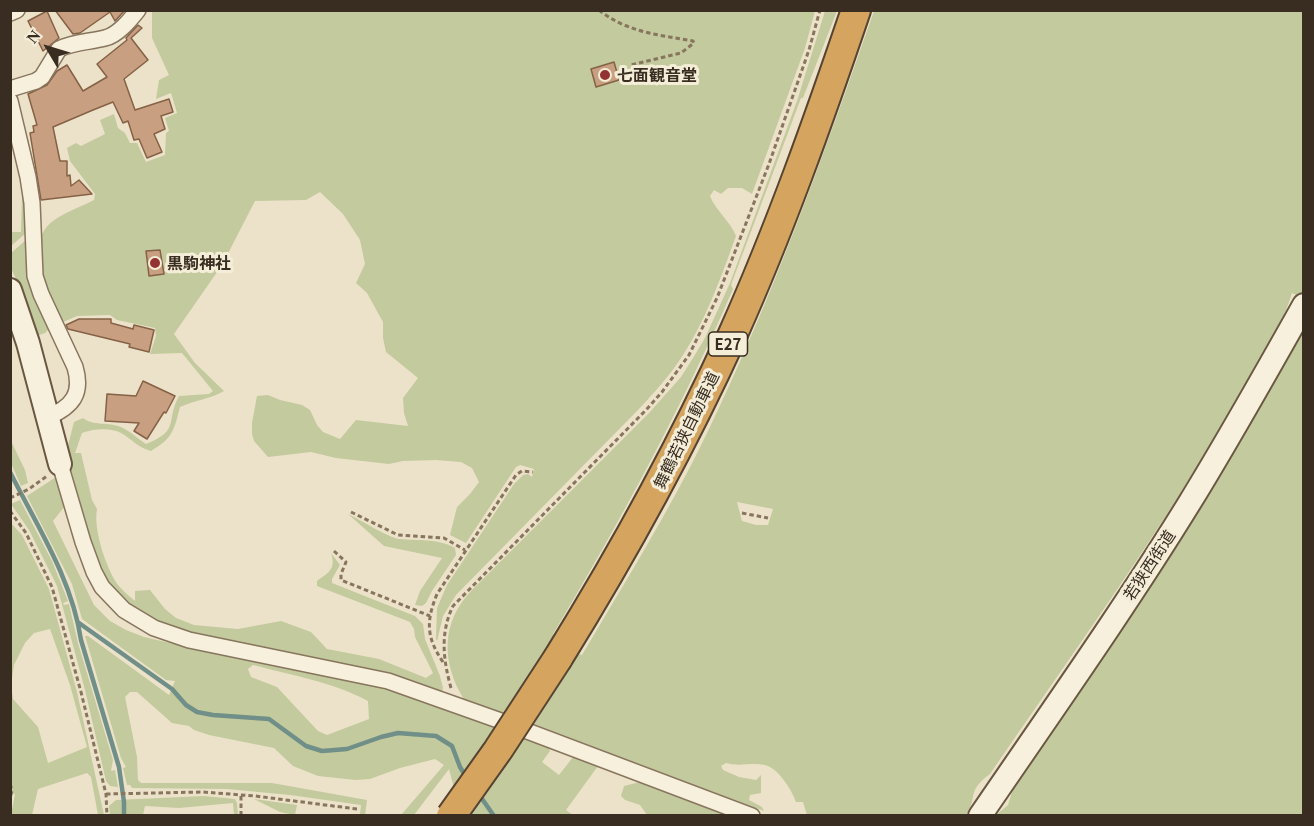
<!DOCTYPE html>
<html>
<head>
<meta charset="utf-8">
<style>
	body { margin:0 }
	#map { position:relative; width:1314px; height:826px; overflow:hidden; background:#ece2c9; font-family:Georgia,serif }
	canvas { display:block }
	.frame { position:absolute; inset:0; border:12px solid #392d21; pointer-events:none }
	.north { position:absolute; left:18px; top:18px; width:60px; height:60px; -webkit-text-stroke:4px #f4edd8; paint-order:stroke; rotate:308deg; font-size:16px; font-weight:700; line-height:24px; text-align:center; color:#392d21 }
	.north::after { content:''; display:block; margin:auto; width:21px; height:27px; background:#392d21; clip-path:polygon(50% 0,100% 100%,50% 72%,0 100%) }
</style>
</head>
<body>
<div id="map">
<canvas width="1314" height="826"></canvas>
<div class="frame"></div>
<div class="north">N</div>
</div>
<script>
const ctx = document.querySelector('canvas').getContext('2d');
ctx.lineJoin = 'round';
function fill(path, color) {
  ctx.fillStyle = color;
  ctx.fill(path, 'evenodd');
}
function stroke(path, color, width, dash) {
  ctx.strokeStyle = color;
  ctx.lineWidth = width;
  ctx.lineCap = dash ? 'butt' : 'round';
  ctx.setLineDash(dash || []);
  ctx.stroke(path);
}
function label(font, color, halo, rows, align = 'center') {
  ctx.font = font + ' Georgia,"Noto Sans JP",serif';
  ctx.lineWidth = 6;
  ctx.setLineDash([]);
  ctx.textBaseline = 'middle';
  ctx.strokeStyle = halo;
  ctx.fillStyle = color;
  for (const [text, x, y, turn = 0] of rows) {
    ctx.save();
    ctx.translate(x, y);
    ctx.rotate((+turn || 0) * Math.PI / 180);
    ctx.textAlign = isNaN(turn) ? turn : align;
    if (halo) ctx.strokeText(text, 0, 0);
    ctx.fillText(text, 0, 0);
    ctx.restore();
  }
}
fill(new Path2D(`
	M152,11H815L805,48L752,194L742,188H728L721,194L714,190L710,196C716,211 730,221 736,236C719,283 702,331 672,371C661,385 650,397 638,410L456,595L443,616L437,641L436,639L437,608L447,585L514,484L523,475L528,474L532,477L534,469L520,465L516,467L466,543L450,535L457,507L470,494L479,482L472,468L461,462L436,460L403,461L389,464L336,458L311,452L268,457L254,441L252,434V423L257,396L268,395L280,400L302,405L310,410L317,425L323,432L340,439L356,420L408,426L404,413L403,398L418,378L386,352L383,338V322L367,293L356,283L365,264L360,240L343,214L320,192L306,200L255,201L222,265L174,334L195,363L224,391C210,399 195,400 180,407C174,430 173,438 151,451C138,448 132,439 121,433C111,427 92,429 82,433L75,453H81L92,500L97,509C93,529 106,568 118,585C123,591 129,596 135,601V591L150,590L165,609L176,618L194,625L238,629L281,621L311,632L327,649L379,659L426,678L433,673L415,637L414,629L410,622L317,586V581C330,572 336,568 331,553L340,565L332,579V583L415,616L423,624L425,639L440,676L443,688L442,692L391,674L191,632L157,621L128,605L106,581L98,566L66,453L74,422L83,418C92,426 109,422 121,427C130,431 138,439 146,444C181,430 165,422 179,396L209,394L213,391L182,353L150,354L156,336L155,328L117,320L110,315L77,316L61,323C49,295 21,245 53,221C65,212 81,207 94,200L95,194L70,161L67,148L76,143L81,146L105,134L100,120L114,114L118,128L125,133L130,143H137L146,162L165,155L166,133L169,131L165,118L177,113L171,93L156,99L159,80L169,75L152,38Z
	M825,11H837L803,98H801L731,285L733,289C681,409 620,522 553,634L554,637L507,714L465,701C441,663 440,622 473,589L649,413L681,377L693,358L705,338L730,283L797,101Z
	M874,11H1303V298L1292,293C1277,341 1246,386 1220,429C1149,548 1068,660 990,774C966,791 978,798 966,815H807L803,802H796C792,790 778,768 765,765C752,762 740,767 726,763L721,766L723,770L739,777L756,780L761,775V793L750,795L749,800L762,807L764,811L534,724L578,654L582,655C625,582 670,510 707,433C773,297 824,154 874,11ZM737,502L773,509L768,525H756L742,521Z
	M25,193L27,232L11,246V232H21L22,194Z
	M27,239L51,327L45,333L36,336L24,297L11,268L10,254Z
	M1303,330V815L995,816L1008,805L1013,789C1073,699 1136,611 1194,519C1232,457 1268,394 1303,330Z
	M10,439L25,470L28,483L21,486L11,463Z
	M56,477L65,506L53,521L94,605L110,621L126,630L144,637L192,648L390,689L498,727L454,788L449,769L414,815H401L444,765L435,759L400,768L370,779L356,780L318,776L293,766L274,748L209,735L194,730L189,726L172,723L137,692H130L125,697L137,757L138,780L141,783H272L367,800L365,815L360,814L361,805L290,795L227,789L132,788L130,785H127L123,768L126,767L121,758L85,636H88L169,695L175,681L166,680L82,619L72,584L27,496ZM253,665C291,675 333,682 368,701L369,719L327,735L318,731L277,687L251,677L248,669Z
	M20,500L52,561L68,601L63,603L64,605L69,604L78,643L113,760L111,771L115,770L118,787L110,786L106,781L85,690L57,586L29,530L11,504Z
	M348,514C361,520 387,537 399,539C418,541 438,538 455,548L456,555L432,591L426,603L422,606L415,605L420,591L442,558L384,546Z
	M10,522L22,535L49,589L77,692L104,815H98L91,777L87,773L38,789L32,815H11L15,794H11ZM50,629L70,685L87,747L48,763L38,727L13,699L11,685L14,665L25,643L34,633Z
	M525,737L549,747L550,751L542,762L559,775L573,757L598,766L566,810L573,815L469,816Z
	M640,782L730,815H647L640,805L625,800L621,796L624,786Z
	M204,796L235,799L237,803L238,815H234L233,803L179,808L145,806L143,815H110L109,806L116,800Z
	M254,799L297,805L295,815L280,812Z`), '#c3ca9d');
stroke(new Path2D(`
	M10,472C37,526 72,579 81,640L119,767L124,802V816
	M79,623L172,689L186,705L197,712L213,715L269,719L306,746L322,751L347,749L381,737L398,733L436,736L452,746L460,767L466,777
	M478,793L494,816`), '#708f88', 4.5);
const building = new Path2D(`
	M55,10H125L115,21L110,12L80,33L73,34Z
	M47,11L59,38L43,51L28,21Z
	M138,25L142,28L131,38L148,60L124,79L135,110L169,99L173,112L161,116L165,129L154,134L162,152L147,158L139,139L134,140L128,121L123,123L113,102L93,110L53,127L60,161H67V176L70,175L71,186L79,180L92,194L41,200L30,133L34,132L33,126L37,125L28,94L47,85L57,71L67,65L83,91L107,77L97,64L127,40L126,38Z
	M614,62L619,80L596,87L591,69Z
	M160,250L164,274L149,276L146,251Z
	M79,319H111V323L133,329L134,325L154,330L149,352L129,347L130,344L68,329L66,325Z
	M143,381L175,396L166,413L164,412L147,439L134,431L139,423L105,421L107,394L136,396Z`);
fill(building, '#c8a081');
stroke(building, '#856146', 1.5);
const street = new Path2D(`
	M10,13L17,10
	M10,89L36,81L42,77L59,49C74,42 89,42 105,38C118,35 130,20 138,10
	M10,101L28,177L32,203L35,276L41,294L75,367C83,394 72,407 48,417
	M60,464L83,542L94,572L102,587L124,610L154,628L189,640L388,681L498,720L752,816`);
const secondary = new Path2D(`
	M10,290L28,343L60,464
	M980,816C1051,712 1124,609 1190,502C1230,437 1267,371 1304,305`);
const highway = new Path2D(`
	M558,658C623,553 682,446 733,334C780,229 819,119 856,10`);
stroke(street, '#87755e', 18);
stroke(secondary, '#695742', 26);
stroke(highway, '#564432', 32);
stroke(new Path2D(`
	M599,10C626,32 659,35 693,41L694,43L681,53L631,65
	M10,498L29,489L47,476
	M10,511L26,533L52,587L81,692L106,794L107,816
	M351,512L398,535L444,538L465,550
	M742,513L768,518
	M334,551L346,562L341,574V580L430,616
	M443,662C426,637 426,621 437,594L516,475L522,471L533,472
	M451,688C443,659 440,633 453,606L646,410L662,392L689,355L717,298L769,164L809,50L820,10
	M10,784L12,790L10,800
	M106,794L203,792L255,796L357,809
	M241,796V816`), '#87755e', 3, [4.5, 3]);
stroke(street, '#f7f0dc', 15);
stroke(secondary, '#f7f0dc', 22);
stroke(highway, '#d5a560', 28);
const highwayBridge = new Path2D(`
	M451,816L498,750L558,658`);
stroke(highwayBridge, '#564432', 32, []);
stroke(highwayBridge, '#d5a560', 28);
for (const [x, y, r, color] of [
	[605,75,6,"#933432"],
	[155,263,6,"#933432"]
]) {
  const dot = new Path2D();
  dot.arc(x, y, r, 0, 2 * Math.PI);
  ctx.fillStyle = color;
  ctx.fill(dot);
  stroke(dot, '#f4edd8', 2);
}
for (const [x, y, w] of [
	[728,344,39]
]) {
  const box = new Path2D();
  box.roundRect(x - w / 2, y - 12, w, 24, 4.5);
  ctx.fillStyle = '#f4edd8';
  ctx.fill(box);
  stroke(box, '#392d21', 1.5);
}
label('bold 15px', '#392d21', null, [
	["E27",728,344]
]);
label('bold 16px', '#392d21', '#f4edd8', [
	["七面観音堂",617,75],
	["黒駒神社",167,263]
], 'left');
label('16px', '#392d21', '#f4edd8', [
	["舞鶴若狭自動車道",686,430,-64],
	["若狭西街道",1149,565,-57]
]);
</script>
</body>
</html>
